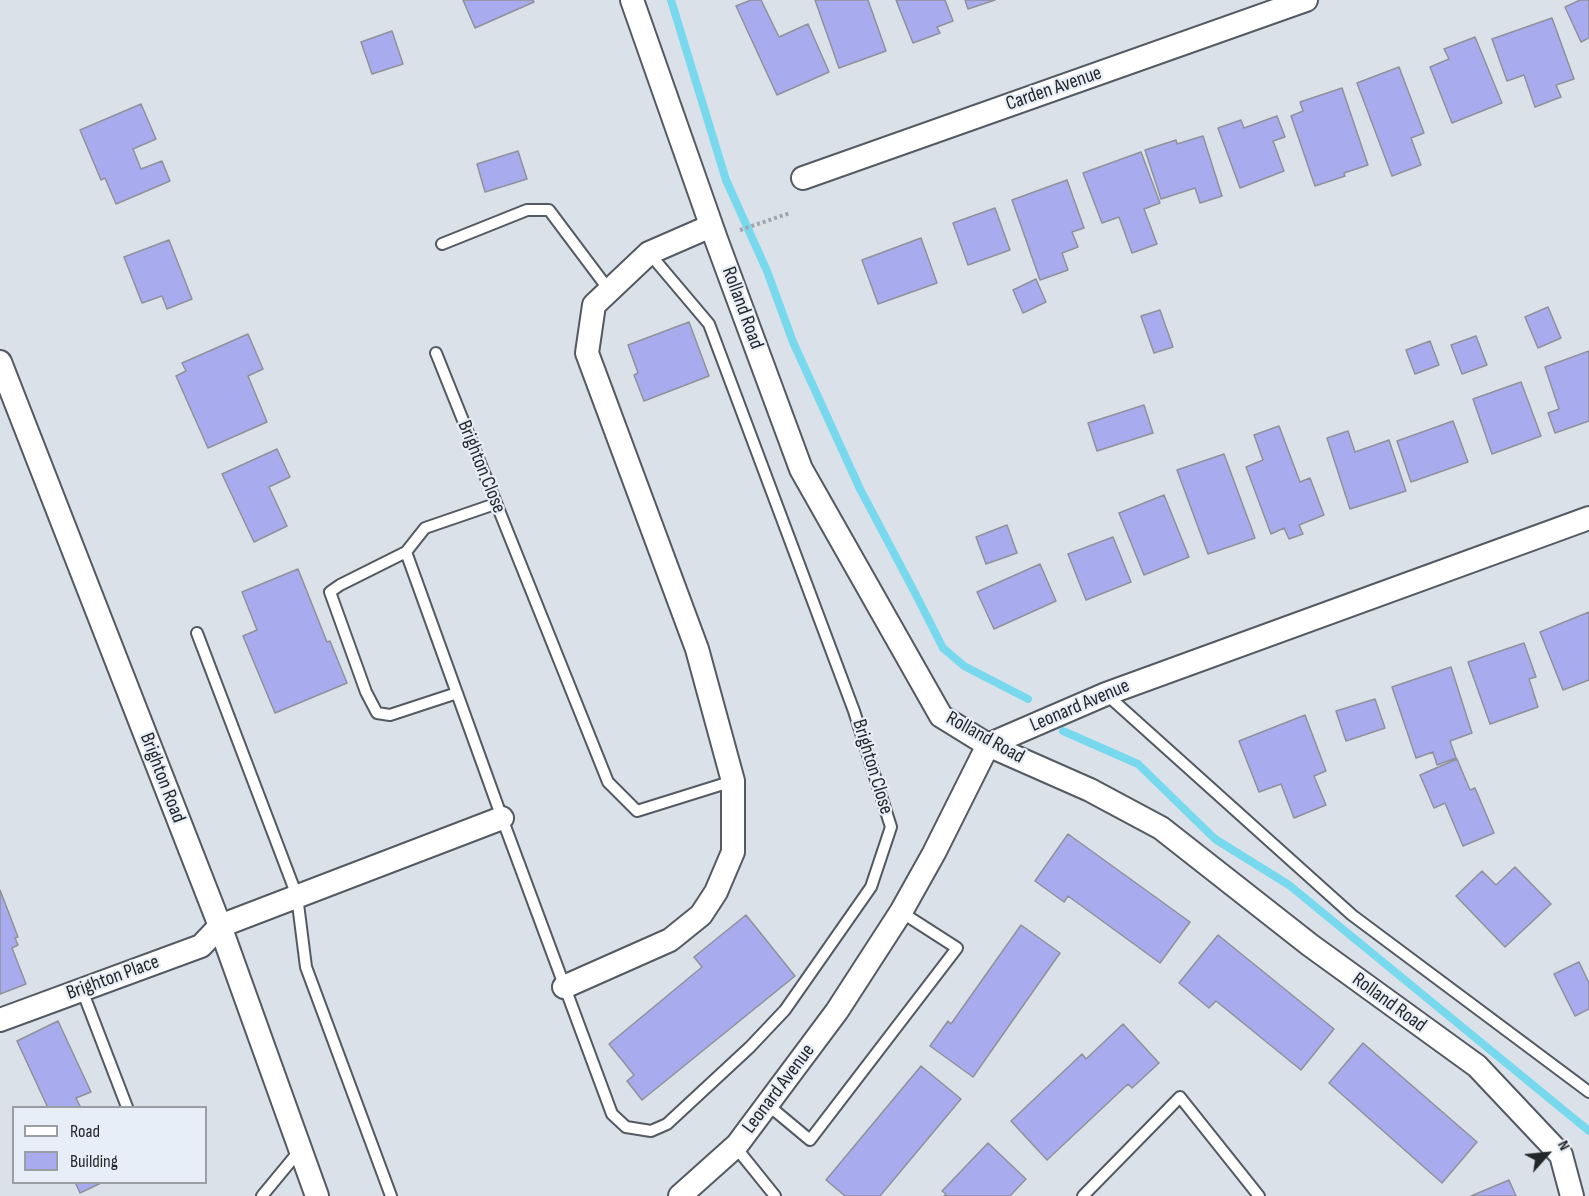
<!DOCTYPE html>
<html>
<head>
<meta charset="utf-8">
<style>
	body { margin:0 }
	#map { position:relative; width:1589px; height:1196px; overflow:hidden; background:#dae1e9; font-family:"Sofia Sans Condensed",sans-serif }
	canvas { display:block }
	.legend { position:absolute; left:12px; top:1106px; width:195px; height:78px; box-sizing:border-box; background:#e7eef7; border:2px solid #999ea5; margin:0; padding:8px 10px; list-style:none; font-size:18px; color:#24272a }
	.legend li { display:flex; align-items:center; gap:12px; height:30px }
	.legend b { width:30px; border:2px solid #999ea5 }
	.north { position:absolute; left:1517px; top:1124px; width:60px; height:60px; -webkit-text-stroke:4px #e7eef7; paint-order:stroke; rotate:63deg; font-size:16px; font-weight:700; line-height:24px; text-align:center; color:#24272a }
	.north::after { content:''; display:block; margin:auto; width:21px; height:27px; background:#24272a; clip-path:polygon(50% 0,100% 100%,50% 72%,0 100%) }
</style>
</head>
<body>
<div id="map">
<canvas width="1589" height="1196"></canvas>
<ul class="legend">
<li><b style="height:8px;background:#fff"></b>Road</li>
<li><b style="height:16px;background:#a8abee"></b>Building</li>
</ul>
<div class="north">N</div>
</div>
<script>
const ctx = document.querySelector('canvas').getContext('2d');
ctx.lineJoin = 'round';
function stroke(path, color, width, dash) {
  ctx.strokeStyle = color;
  ctx.lineWidth = width;
  ctx.lineCap = dash ? 'butt' : 'round';
  ctx.setLineDash(dash || []);
  ctx.stroke(path);
}
function fill(path, color) {
  ctx.fillStyle = color;
  ctx.fill(path, 'evenodd');
}
function label(font, color, halo, rows, align = 'center') {
  ctx.font = font + ' "Sofia Sans Condensed",sans-serif';
  ctx.lineWidth = 4.5;
  ctx.setLineDash([]);
  ctx.textBaseline = 'middle';
  ctx.strokeStyle = halo;
  ctx.fillStyle = color;
  for (const [text, x, y, turn = 0] of rows) {
    ctx.save();
    ctx.translate(x, y);
    ctx.rotate((+turn || 0) * Math.PI / 180);
    ctx.textAlign = isNaN(turn) ? turn : align;
    if (halo) ctx.strokeText(text, 0, 0);
    ctx.fillText(text, 0, 0);
    ctx.restore();
  }
}
stroke(new Path2D(`
	M671,0L726,180L767,271L793,342L860,489L915,593L943,648L964,666L1028,699
	M1063,731L1138,764L1215,839L1289,885L1589,1131`), '#78d9ee', 8);
const building = new Path2D(`
	M463,0H533L534,2L475,28Z
	M751,0H761L779,37L808,24L829,72L777,95L736,6Z
	M815,0H868L886,51L839,68Z
	M896,0H945L953,21L937,27L940,33L913,43Z
	M965,0H995L968,9Z
	M1580,0H1589V38L1581,42L1565,7Z
	M1552,18L1574,79L1556,85L1561,97L1535,107L1524,75L1507,81L1492,39Z
	M392,31L403,64L372,74L361,42Z
	M1475,37L1502,103L1452,123L1430,67L1449,59L1444,49Z
	M1399,67L1424,133L1411,138L1421,165L1392,176L1357,83Z
	M1342,88L1368,165L1344,173L1345,176L1315,186L1291,116L1303,111L1300,102Z
	M141,104L156,139L133,149L141,169L162,161L170,181L116,204L105,178L101,180L80,130Z
	M1277,116L1285,137L1273,141L1284,171L1240,188L1218,128L1241,120L1244,128Z
	M1203,136L1222,196L1200,203L1195,188L1161,199L1145,150L1176,140L1177,144Z
	M518,151L527,179L485,192L477,164Z
	M1141,152L1160,203L1144,209L1157,244L1132,253L1119,217L1102,223L1083,173Z
	M1067,180L1084,228L1072,232L1078,247L1062,253L1068,270L1040,280L1012,200Z
	M995,208L1010,250L968,265L953,223Z
	M921,238L937,283L878,304L862,260Z
	M169,240L192,299L167,309L162,296L142,303L124,257Z
	M1036,279L1046,302L1023,313L1013,290Z
	M1548,307L1561,338L1538,348L1525,317Z
	M1160,310L1173,347L1154,353L1141,316Z
	M689,322L709,376L644,401L634,375L638,373L628,345Z
	M248,334L263,369L248,376L267,422L208,448L176,376L186,371L182,363Z
	M1476,336L1487,365L1462,374L1451,345Z
	M1430,341L1439,365L1415,374L1406,350Z
	M1589,351V421L1555,433L1548,413L1559,409L1545,367Z
	M1521,382L1541,436L1492,454L1473,399Z
	M1144,405L1153,433L1097,451L1088,423Z
	M1453,421L1468,462L1411,482L1397,441Z
	M1279,426L1300,482L1310,478L1324,515L1299,525L1303,534L1289,539L1284,528L1271,534L1246,467L1263,460L1254,435Z
	M1348,431L1355,452L1389,440L1406,491L1350,509L1327,438Z
	M277,449L290,477L269,487L287,526L254,542L222,474Z
	M1224,454L1255,538L1208,554L1177,470Z
	M1164,495L1189,557L1144,575L1119,513Z
	M1007,525L1017,553L986,564L976,537Z
	M1113,537L1131,582L1086,600L1068,554Z
	M1040,564L1056,601L994,629L977,592Z
	M298,569L327,642L330,641L347,683L275,713L243,636L257,630L242,592Z
	M1589,612V680L1563,690L1540,632Z
	M1524,643L1536,677L1529,679L1538,707L1490,724L1468,662Z
	M1451,667L1472,733L1450,741L1456,758L1437,765L1433,752L1416,758L1392,687Z
	M1375,699L1385,728L1346,741L1336,711Z
	M1305,715L1326,771L1314,776L1326,805L1294,818L1281,784L1259,792L1239,741Z
	M1457,759L1470,790L1475,788L1494,833L1463,846L1445,803L1434,808L1420,775Z
	M1068,834L1190,922L1160,963L1068,896L1064,902L1035,881Z
	M1515,867L1551,904L1505,947L1456,896L1482,871L1496,885Z
	M0,890L18,937L15,938L18,945L12,948L26,984L0,994Z
	M746,915L795,976L642,1100L627,1081L634,1075L609,1044L702,967L694,957Z
	M1021,925L1060,953L973,1077L930,1046L948,1021L951,1024Z
	M1218,935L1334,1029L1301,1070L1216,1001L1209,1008L1179,983Z
	M1579,962L1589,983V1009L1575,1016L1554,974Z
	M58,1021L91,1092L76,1098L81,1108H48L17,1041Z
	M1123,1024L1159,1063L1132,1088L1128,1084L1047,1160L1011,1121L1082,1054L1086,1059Z
	M1363,1043L1477,1142L1442,1183L1329,1083Z
	M921,1066L961,1099L880,1196H845L826,1180Z
	M988,1143L1026,1179L1010,1196H944L946,1194L942,1191Z
	M1509,1180L1516,1196H1471Z
	M75,1182H103L80,1193Z`);
fill(building, '#a8abee');
stroke(building, '#90919a', 1.5);
const service = new Path2D(`
	M442,244L527,210H549L609,290
	M436,353L608,782L637,811L733,781
	M406,552L502,818L612,1114L626,1127L651,1131L667,1124L750,1047L785,1010L871,887L891,827L854,711L709,324L649,253
	M197,633L297,896L306,967L391,1196
	M457,693L390,715L377,713L366,692L330,592L340,585L406,552L425,528L495,504
	M1106,694L1352,915L1589,1092
	M82,990L127,1107
	M768,1105L810,1140L957,948L901,912
	M734,1148L742,1155L775,1196
	M262,1196L300,1150
	M1083,1196L1180,1097L1259,1196`);
const minor = new Path2D(`
	M632,0L716,239L801,469L941,716L988,745L1090,790L1161,828L1310,945L1477,1066L1561,1155L1572,1196
	M803,178L1306,0
	M0,362L220,926L317,1196
	M564,987L670,940L701,915L716,892L733,852V781L697,649L587,353L594,305L649,253L711,226
	M0,1020L201,946L220,926L502,818
	M680,1196L737,1145L837,1011L901,912L934,853L988,745L1106,694L1589,518`);
stroke(service, '#545a62', 14);
stroke(minor, '#545a62', 26);
stroke(new Path2D(`
	M740,230L790,213`), '#9fa5ac', 4, [3, 3]);
stroke(service, '#fff', 10);
stroke(minor, '#fff', 22);
label('20px', '#24272a', '#e7eef7', [
	["Carden Avenue",1054,89,-19],
	["Rolland Road",742,308,70],
	["Brighton Close",481,467,68],
	["Leonard Avenue",1080,706,-23],
	["Rolland Road",985,738,29],
	["Brighton Close",872,767,73],
	["Brighton Road",162,778,69],
	["Brighton Place",113,978,-20],
	["Rolland Road",1389,1003,36],
	["Leonard Avenue",779,1089,-53]
]);
</script>
</body>
</html>
